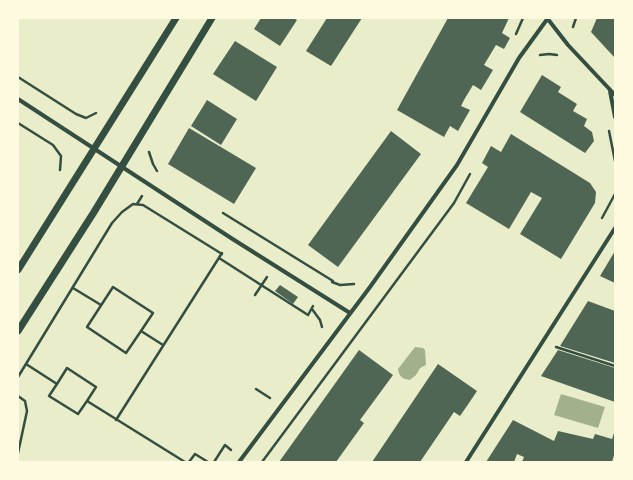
<!DOCTYPE html>
<html>
<head>
<meta charset="utf-8">
<style>
	body { margin:0 }
	#map { position:relative; width:633px; height:480px; overflow:hidden; background:#e9edc9; font-family:Roboto,sans-serif }
	canvas { display:block }
	.frame { position:absolute; inset:0; border:19px solid #fefae0; pointer-events:none }
</style>
</head>
<body>
<div id="map">
<canvas width="633" height="480"></canvas>
<div class="frame"></div>
</div>
<script>
const ctx = document.querySelector('canvas').getContext('2d');
ctx.lineJoin = 'round';
function fill(path, color) {
  ctx.fillStyle = color;
  ctx.fill(path, 'evenodd');
}
function stroke(path, color, width, dash) {
  ctx.strokeStyle = color;
  ctx.lineWidth = width;
  ctx.lineCap = dash ? 'butt' : 'round';
  ctx.setLineDash(dash || []);
  ctx.stroke(path);
}
fill(new Path2D(`
	M415,347L423,348L425,350L426,365L420,368L416,375L410,380C403,379 399,377 398,369Z
	M561,394L605,407L598,428L554,415Z`), '#a3b18a');
fill(new Path2D(`
	M261,18H293L297,20L280,46L254,29Z
	M327,18H362L331,66L306,51Z
	M448,18H509L502,33L510,38L504,49L496,45L484,65L493,70L481,90L473,85L464,100L461,106L470,110L458,131L450,126L444,137L397,110Z
	M597,18H615V58L591,32Z
	M235,41L277,67L256,101L213,74Z
	M542,75L561,87L558,92L577,104L573,111L587,119L584,126L592,132L594,141L585,153L520,112Z
	M207,100L237,119L221,145L191,126Z
	M189,128L256,168L234,204L168,164Z
	M391,131L421,154L338,267L308,245Z
	M511,134L590,183L596,192L595,203L561,259L520,234L542,198L531,192L509,229L466,203L488,167L482,163L491,146L501,152Z
	M615,251V283L600,276Z
	M280,285L298,297L293,304L275,291Z
	M588,301L615,311V363L560,346Z
	M359,350L393,375L360,420L364,423L336,462H279Z
	M558,350L615,368V402L541,376Z
	M438,364L477,391L469,403L460,416L454,412L420,462H372Z
	M513,420L554,441L558,431L593,439L595,434L612,439L615,430V452L612,462H522L524,457L517,454L514,462H486Z`), '#4f6655');
stroke(new Path2D(`
	M573,27L576,18
	M516,34L523,18
	M540,55L549,54L557,55
	M18,77L76,114L86,118L96,113
	M18,123L53,145L61,156L60,170
	M609,131L615,161
	M149,152L153,164L157,171
	M137,204L142,196
	M223,213L333,281
	M602,218L615,194
	M219,258L308,315L313,306
	M332,282L340,285L354,284
	M73,288L101,305
	M255,295L267,277
	M312,309L320,320L322,327
	M141,331L126,353L87,327L113,287L153,313L141,331L163,345
	M556,347L615,366
	M26,364L57,384L49,396L78,414L87,401L185,462
	M18,377L112,223L122,212L133,204L143,205L222,254
	M57,384L67,368L96,387L87,401
	M256,389L270,398
	M18,396L25,401L27,411L18,453
	M116,420L222,253
	M189,462L195,454L208,462
	M214,462L225,445L231,450
	M262,462L454,203L470,174`), '#344e41', 2.5);
stroke(new Path2D(`
	M547,18L568,45L615,95
	M610,91L615,117
	M18,99L231,238L350,313
	M239,462L370,287L457,165L519,58L548,18
	M466,462L615,228`), '#344e41', 4);
stroke(new Path2D(`
	M18,270L176,18
	M18,331L94,212L212,18`), '#344e41', 7);
</script>
</body>
</html>
